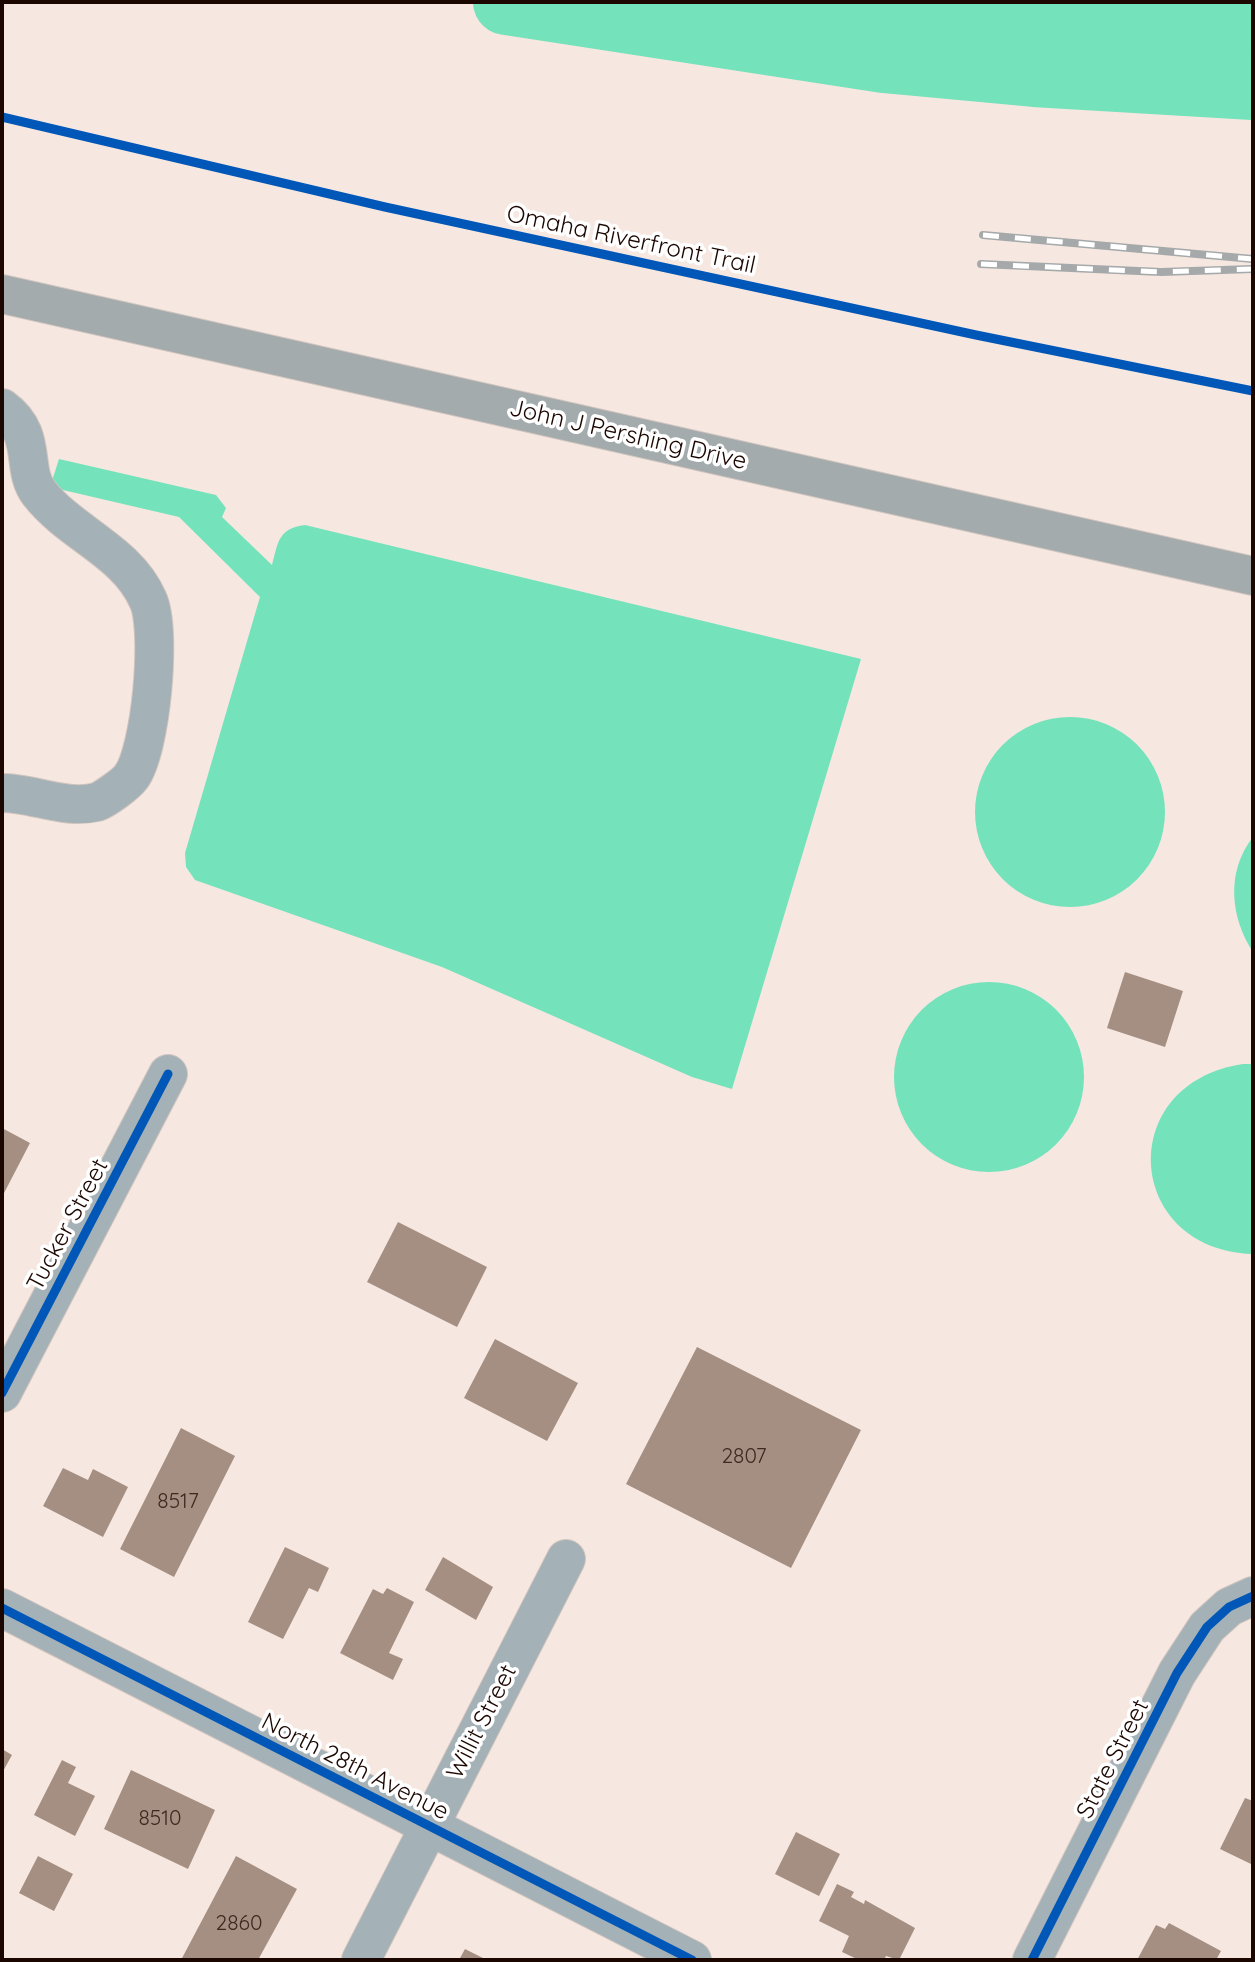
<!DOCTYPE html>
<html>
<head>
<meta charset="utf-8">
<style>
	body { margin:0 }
	#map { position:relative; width:1255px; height:1962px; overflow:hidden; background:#f6e8e1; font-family:Quicksand,sans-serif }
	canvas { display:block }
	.frame { position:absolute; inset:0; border:4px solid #1b0600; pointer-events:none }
</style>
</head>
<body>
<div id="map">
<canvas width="1255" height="1962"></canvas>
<div class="frame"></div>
</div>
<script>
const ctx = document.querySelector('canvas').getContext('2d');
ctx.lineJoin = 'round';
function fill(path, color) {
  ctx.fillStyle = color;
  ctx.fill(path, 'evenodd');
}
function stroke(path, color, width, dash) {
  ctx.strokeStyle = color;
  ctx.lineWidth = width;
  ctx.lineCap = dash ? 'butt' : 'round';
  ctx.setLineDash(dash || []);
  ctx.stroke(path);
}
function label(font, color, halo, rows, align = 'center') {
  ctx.font = font + ' Quicksand,sans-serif';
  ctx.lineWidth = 7;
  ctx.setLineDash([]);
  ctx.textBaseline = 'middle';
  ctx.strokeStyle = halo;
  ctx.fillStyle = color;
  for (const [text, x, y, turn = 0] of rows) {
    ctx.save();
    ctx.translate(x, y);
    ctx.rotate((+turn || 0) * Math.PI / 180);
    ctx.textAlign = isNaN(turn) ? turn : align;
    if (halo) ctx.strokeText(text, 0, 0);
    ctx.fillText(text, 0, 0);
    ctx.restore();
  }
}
fill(new Path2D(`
	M506,2H1253V87L1034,74L883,60Z
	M59,459L216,495L226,508L222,517L272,565C278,543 278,528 305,525L861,659L732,1089L692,1077L442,967L195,880L186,867L185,853L260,597L179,517L50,487Z
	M975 812a95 95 0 1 1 190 0a95 95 0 1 1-190 0Z
	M1253,837V952C1230,917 1226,871 1253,837Z
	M894 1077a95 95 0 1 1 190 0a95 95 0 1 1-190 0Z
	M1243,1064H1253L1252,1254C1124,1249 1114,1083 1243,1064Z`), '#74e2bb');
stroke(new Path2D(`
	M506,2L883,60L1034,74L1253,87`), '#74e2bb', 66);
fill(new Path2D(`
	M1125,972L1183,991L1165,1047L1107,1028Z
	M2,1128L30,1143L2,1197Z
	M398,1222L487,1267L457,1327L367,1282Z
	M495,1339L578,1383L547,1441L464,1398Z
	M697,1347L861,1430L791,1568L626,1484Z
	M181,1428L235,1456L174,1577L120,1549Z
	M63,1468L88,1480L93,1469L128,1487L103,1537L43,1506Z
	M285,1547L329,1568L318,1592L309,1588L283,1639L248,1622Z
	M443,1557L493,1587L476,1620L425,1590Z
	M387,1588L414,1602L389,1653L403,1659L393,1680L340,1653L373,1589L383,1594Z
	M2,1749L12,1755L2,1773Z
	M62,1760L76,1767L68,1783L95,1796L75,1836L34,1815Z
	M131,1770L215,1810L188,1869L104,1829Z
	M1245,1798L1253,1801V1865L1220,1849Z
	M796,1832L840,1854L819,1896L775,1874Z
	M38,1856L73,1874L54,1911L19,1893Z
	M236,1856L297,1889L258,1960H181Z
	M837,1884L854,1892L851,1897L864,1904L865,1900L915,1928L899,1960L886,1956L884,1960H859L842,1952L849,1936L819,1921Z
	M1169,1923L1221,1951L1216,1960H1137L1156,1925L1165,1929Z
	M465,1949L487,1960H459Z`), '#a58f82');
const minor = new Path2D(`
	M2,408C39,435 20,468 39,493C71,534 127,551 148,600C162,630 151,751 131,777C126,784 105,799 97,802C66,810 33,793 2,793
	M2,1393L168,1074
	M2,1608L692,1960
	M361,1960L566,1559
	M1032,1960L1177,1673L1207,1627L1229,1607L1253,1596`);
const major = new Path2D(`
	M2,294L1253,576`);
stroke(minor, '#d1c5bf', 40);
stroke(major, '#d1c5bf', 40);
stroke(minor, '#a4b1b6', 38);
stroke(major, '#a3abad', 38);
const rail = new Path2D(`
	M983,235L1253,259
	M981,264L1161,272L1253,269`);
stroke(rail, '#a6a9aa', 8);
stroke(rail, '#fff', 5, [16]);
stroke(new Path2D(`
	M2,117L385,207L976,335L1253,391
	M2,1393L168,1074
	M2,1608L692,1960
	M1032,1960L1177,1673L1207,1627L1229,1607L1253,1596`), '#0057b8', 9);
label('21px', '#3e2820', null, [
	["2807",744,1457],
	["8517",178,1502],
	["8510",160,1819],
	["2860",239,1924]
]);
label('24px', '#1b0600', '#fff', [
	["Omaha Riverfront Trail",631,240,12],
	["John J Pershing Drive",628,435,13],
	["Tucker Street",68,1225,-62],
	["Willit Street",482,1722,-63],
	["State Street",1113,1759,-63],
	["North 28th Avenue",355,1767,27]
]);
</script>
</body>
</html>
